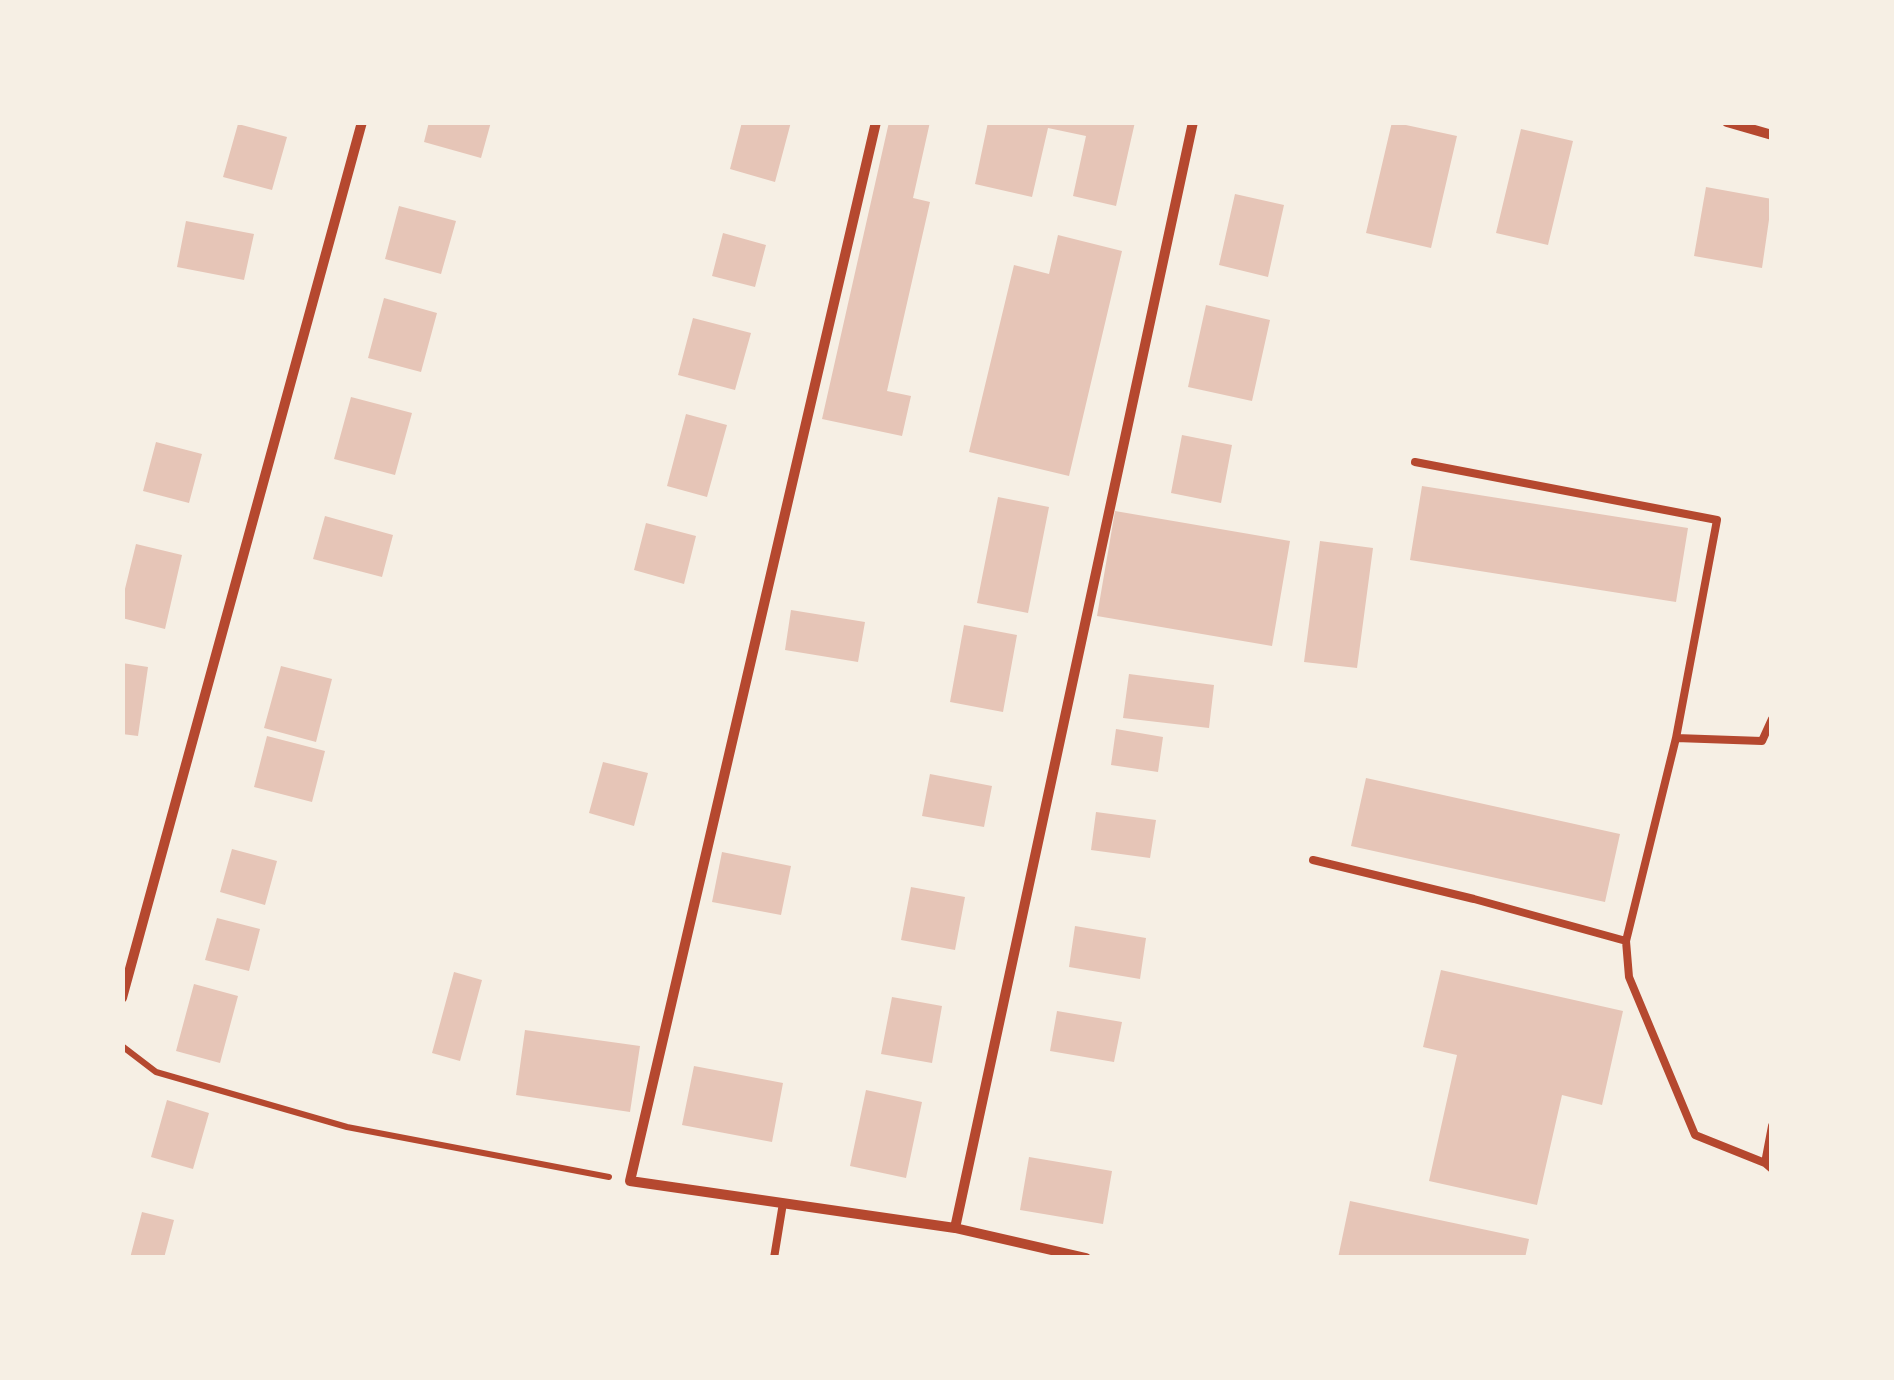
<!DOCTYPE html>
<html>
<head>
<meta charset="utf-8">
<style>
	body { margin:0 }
	#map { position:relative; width:1894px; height:1380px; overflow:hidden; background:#f6efe4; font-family:Barlow,sans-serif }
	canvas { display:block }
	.frame { position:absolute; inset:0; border:125px solid #f6efe4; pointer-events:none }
</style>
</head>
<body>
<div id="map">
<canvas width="1894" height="1380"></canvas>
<div class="frame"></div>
</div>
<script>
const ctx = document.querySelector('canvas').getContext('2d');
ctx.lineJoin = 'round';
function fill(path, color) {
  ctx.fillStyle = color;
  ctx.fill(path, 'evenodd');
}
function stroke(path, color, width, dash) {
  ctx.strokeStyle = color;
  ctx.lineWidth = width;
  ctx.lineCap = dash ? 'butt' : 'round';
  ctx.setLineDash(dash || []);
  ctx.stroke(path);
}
fill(new Path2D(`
	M429,122H491L481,158L424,142Z
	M742,122H791L775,182L730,169Z
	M889,122H930L913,198L930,202L887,391L911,396L902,436L822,419Z
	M988,122H1135L1116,206L1073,196L1086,136L1048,128L1032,197L975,184Z
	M1392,122L1457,136L1431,248L1366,233Z
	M238,124L287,137L272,190L223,177Z
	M1521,129L1573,141L1548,245L1496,233Z
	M1706,187L1772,199L1762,268L1694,256Z
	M1235,194L1284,205L1268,277L1219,265Z
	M399,206L456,221L441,274L385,259Z
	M186,221L254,234L244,280L177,267Z
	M723,233L766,245L755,287L712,276Z
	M1058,235L1122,251L1069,476L969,452L1014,265L1049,274Z
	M384,298L437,313L421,372L368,358Z
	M1206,305L1270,320L1252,401L1188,387Z
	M693,318L751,333L735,390L678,375Z
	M351,397L412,413L395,475L334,459Z
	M686,414L727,425L707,497L667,486Z
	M1182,435L1232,445L1221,503L1171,493Z
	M156,442L202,454L189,503L143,491Z
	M1422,486L1688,528L1676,602L1410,560Z
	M998,497L1049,507L1028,613L977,603Z
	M1115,511L1290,541L1272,646L1097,616Z
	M325,516L393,535L382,577L313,559Z
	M646,523L696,536L684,584L634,570Z
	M1320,541L1373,548L1357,668L1304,662Z
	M136,544L182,555L165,629L122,618V601Z
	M791,610L865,622L858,662L785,650Z
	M964,625L1017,635L1003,712L950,702Z
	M122,663L148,667L138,736L122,734Z
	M281,666L332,679L316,742L264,728Z
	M1129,674L1214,685L1209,728L1123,718Z
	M1116,729L1163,737L1158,772L1111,765Z
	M267,736L325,751L312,802L254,787Z
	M603,762L648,773L634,826L589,813Z
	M930,774L992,786L984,827L922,816Z
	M1366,778L1620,834L1605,902L1351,846Z
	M1096,812L1156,820L1150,858L1091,850Z
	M232,849L277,861L265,905L220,892Z
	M722,852L791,866L781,915L712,902Z
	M911,887L965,897L955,950L901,940Z
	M217,918L260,929L249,971L205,960Z
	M1075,926L1146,938L1140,979L1069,967Z
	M1441,970L1623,1011L1602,1105L1562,1095L1537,1205L1429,1181L1457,1055L1423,1047Z
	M454,972L482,980L460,1061L432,1053Z
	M194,984L238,996L220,1063L176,1051Z
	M892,997L942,1006L932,1063L881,1054Z
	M1057,1011L1122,1022L1114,1062L1050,1051Z
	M525,1030L640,1046L630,1112L516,1095Z
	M694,1066L783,1083L772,1142L682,1125Z
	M866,1090L922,1102L906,1178L850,1166Z
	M167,1100L209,1113L193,1169L151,1157Z
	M1029,1157L1112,1171L1103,1224L1020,1210Z
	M1350,1201L1529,1239L1525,1258H1338Z
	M142,1212L174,1220L164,1258H130Z`), '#e6c5b7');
stroke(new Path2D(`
	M122,1046L156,1072L347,1127L609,1177`), '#b5482f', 6);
stroke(new Path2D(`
	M1415,462L1717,520L1676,738L1626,941
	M1676,738L1762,741L1772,719
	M1313,860L1474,899L1626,941L1629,977L1695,1135L1765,1163
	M1772,1126L1765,1163L1772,1169
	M774,1258L783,1203`), '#b5482f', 8);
stroke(new Path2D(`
	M876,122L630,1181L955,1228L1086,1258
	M1727,122L1772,135
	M122,998L362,122
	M955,1228L1193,122`), '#b5482f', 10);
</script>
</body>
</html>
